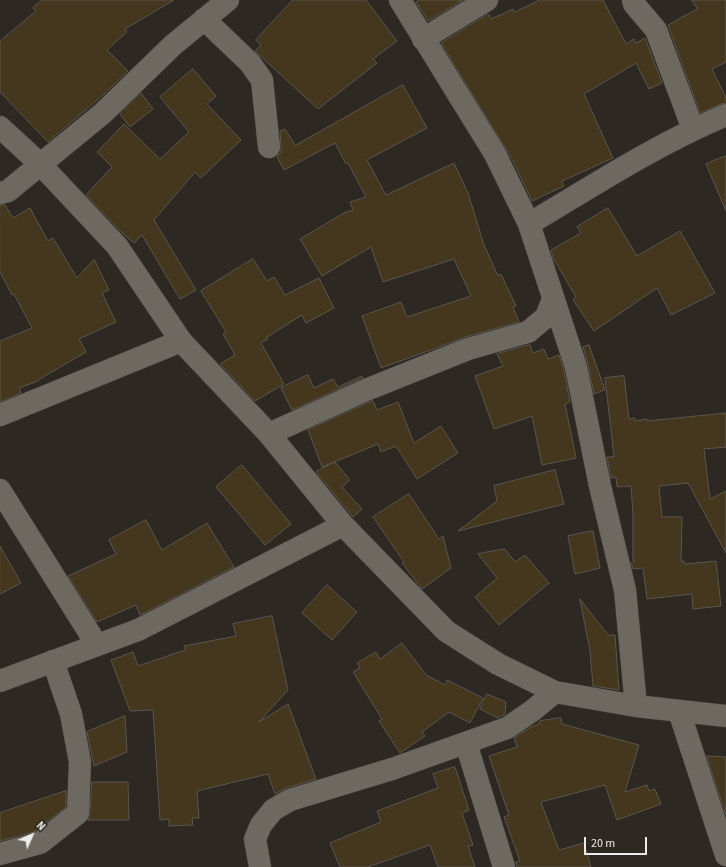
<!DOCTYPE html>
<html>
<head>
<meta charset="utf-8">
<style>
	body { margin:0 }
	#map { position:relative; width:726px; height:867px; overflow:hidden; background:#2d2922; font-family:"Source Sans 3",sans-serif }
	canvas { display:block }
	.north { position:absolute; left:12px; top:815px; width:40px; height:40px; -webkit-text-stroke:3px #2d2922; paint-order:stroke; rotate:45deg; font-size:11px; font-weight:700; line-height:16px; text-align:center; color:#eeece8 }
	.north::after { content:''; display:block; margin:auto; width:14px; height:18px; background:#eeece8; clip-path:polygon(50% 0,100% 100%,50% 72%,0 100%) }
	.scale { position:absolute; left:584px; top:837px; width:63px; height:18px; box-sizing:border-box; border:2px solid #eeece8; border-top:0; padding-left:5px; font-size:12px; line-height:14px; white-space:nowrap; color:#eeece8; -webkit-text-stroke:3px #2d2922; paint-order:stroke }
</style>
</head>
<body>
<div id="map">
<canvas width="726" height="867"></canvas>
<div class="north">N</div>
<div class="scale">20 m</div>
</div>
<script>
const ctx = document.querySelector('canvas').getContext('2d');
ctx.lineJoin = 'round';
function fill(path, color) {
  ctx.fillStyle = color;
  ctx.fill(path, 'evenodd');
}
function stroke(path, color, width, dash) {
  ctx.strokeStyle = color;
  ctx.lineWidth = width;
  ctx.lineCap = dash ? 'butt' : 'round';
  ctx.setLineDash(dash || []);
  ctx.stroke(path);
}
const building = new Path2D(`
	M42,0H174L125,29L127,32L107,50L128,71L103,95L48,142L0,92V41L36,11L33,8Z
	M293,0H366L397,41L373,59L377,63L318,109L255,51L261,45L256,40Z
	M420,0H463L428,21L416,2Z
	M540,0H603L626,44L634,39L636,43L645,38L662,83L649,89L636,63L584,94L613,158L562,181L564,186L532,201L512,159L441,43L488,14L491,19L513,9L514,12Z
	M692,0H726V62L712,69L726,98V103L721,104L700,113L668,25L697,9Z
	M193,69L216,96L207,104L241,140L201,178L195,172L154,220L196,290L180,299L142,235L134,243L122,233L86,195L112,167L97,152L124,124L160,159L189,132L160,97Z
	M403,85L427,128L367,160L386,195L454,163L468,193L484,245L498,276L501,274L516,306L513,307L519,322L465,337L431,350L381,368L362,316L401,302L407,317L471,296L454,259L383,282L371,247L322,276L300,239L344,213L353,210L350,202L366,197L348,163L346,164L335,143L284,170L277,157L281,152V146L280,131L285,129L295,145Z
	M141,93L153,109L130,127L120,114Z
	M726,156V211L706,164Z
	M0,205H5L13,218L30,208L48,241L53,238L77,278L94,259L109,290L102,293L116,322L79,339L86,352L38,380V381L19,388L21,393L0,402V341L32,328L14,294L12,295L0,272Z
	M608,208L637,256L680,231L715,293L671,315L657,288L594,331L573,300L576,297L553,258L551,250L581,233L577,227Z
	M253,259L267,281L274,277L285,295L319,278L334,308L306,323L302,315L267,337L268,339L261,343L284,384L255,401L220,364L235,355L223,334L226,332L201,291Z
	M530,345L533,353L544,349L548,359L559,355L564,370L570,402L565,404L576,458L542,465L532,416L494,429L475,376L503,366L497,354Z
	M589,345L605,390L594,394L588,364L583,347Z
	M308,375L314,388L333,379L338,387L362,376L363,378L292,410L281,388Z
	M624,376L629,419L635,418V421L647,419V421L726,413V447L704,449L710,499L726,491V553L688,483L659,486L662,517H682L681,561H684L685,564L716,561L721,606L693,609L692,594L647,599L643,568L633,569L631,563L635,560H633V514L631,486L617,487L616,477L611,478L607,457H614L605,378Z
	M373,401L377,410L398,402L414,443L441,426L458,453L417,479L396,446L381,452L378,444L322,467L308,430Z
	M335,462L350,480L342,487L362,509L353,517L316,472Z
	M242,465L291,524L265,545L216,487Z
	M555,470L564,504L458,531L497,501L494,486Z
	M409,494L439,539L443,536L451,568L422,589L402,563L404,562L373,517Z
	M146,520L162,550L207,523L234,567L140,615L136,605L97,622L68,576L116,554L109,540Z
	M593,531L600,568L575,574L568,536Z
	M0,546L21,583L0,594Z
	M505,549L515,562L525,555L549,583L499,625L475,597L497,578L478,554Z
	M327,585L357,612L332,640L302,613Z
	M580,599L608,635H615L619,690L593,686L590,651Z
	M272,616L288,690L259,722L288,704L316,779L286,788L275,794L268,774L197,791L199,818H192L193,825L169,826V819L160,820L153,710L130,711L111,660L133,652L138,666L185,650L184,646L236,636L233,624Z
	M402,643L426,675L445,685L447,680L483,698L470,723L449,712L422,732L425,736L400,753L379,721L382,719L353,672L360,668L357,663L376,652L380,659Z
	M487,694L506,702L505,714L498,718L480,709Z
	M125,716L127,752L94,766L87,732Z
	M561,718L562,724L639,745L625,792L647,785L649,791L655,789L661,804L617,820L605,785L541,802L559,850L584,843L591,867H517L516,862L520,861L504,817L509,815L489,756L517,747L514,738L531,727L539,724L540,721Z
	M707,756L726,757V815Z
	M455,767L469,810L462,813L473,845L468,846L475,867H438L430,845L368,867H340L330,843L381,822L377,811L438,788L433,774Z
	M92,782H128L129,820H88L90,813Z
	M66,791V807L34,832L0,841V813Z`);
fill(building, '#44371d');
stroke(building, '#5a564f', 1);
const street = new Path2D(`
	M400,0L495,154L529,224L576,367L600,486L625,590L636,706
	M633,0L634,4L656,30L693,129
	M204,19L250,63L262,80L269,147
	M423,39L487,0
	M0,127L41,165L117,246L181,341L269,434L343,525L446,631L498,664L555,692L636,706L726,716
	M0,193L8,191L103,113L173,45L228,0
	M529,224C594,185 657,144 726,115
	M0,415L181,341
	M269,434L366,390L468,349L528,332L546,317L553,299
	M0,490L97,645
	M0,681L138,630L343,525
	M679,711L726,855
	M466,743L504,867
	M0,854L40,843L78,813L80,762L71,714L53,661
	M260,867L255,839L261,825L273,810L290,800L392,769L507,728L532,711L555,692`);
stroke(street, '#494641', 23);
stroke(street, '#6d6961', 22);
</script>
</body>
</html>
